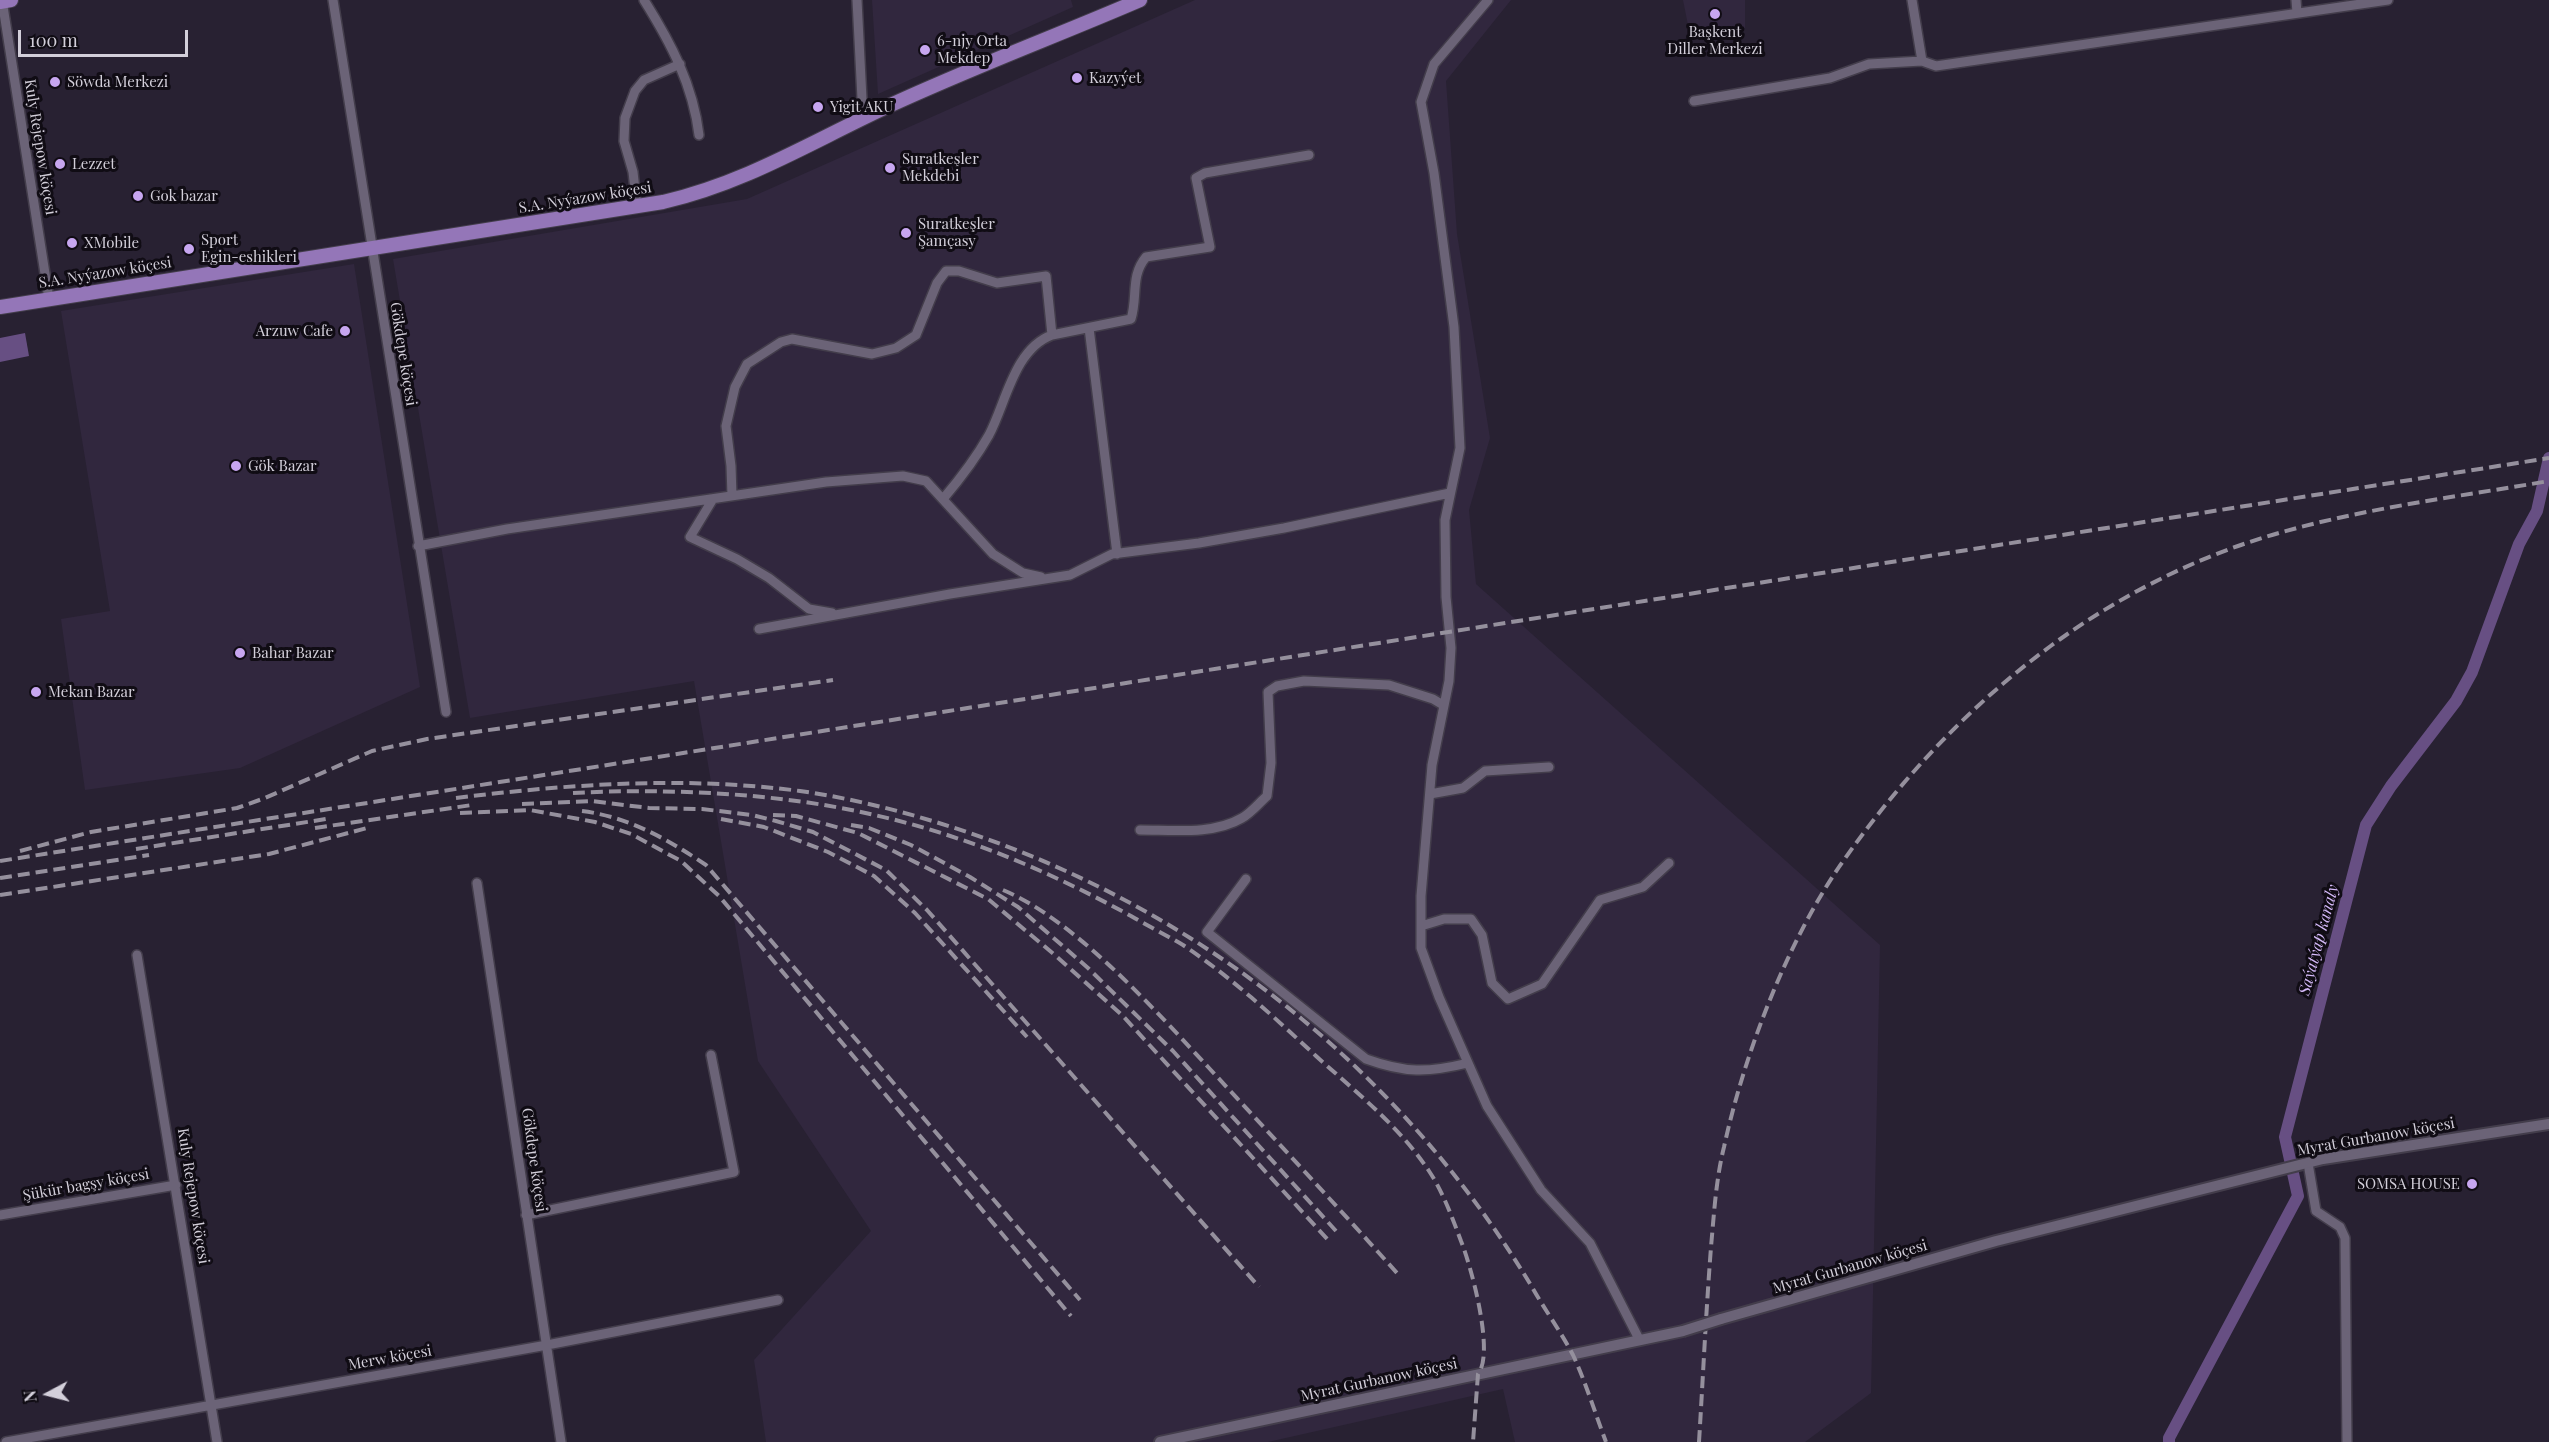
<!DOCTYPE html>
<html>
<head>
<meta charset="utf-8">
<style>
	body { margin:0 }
	#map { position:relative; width:2549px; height:1442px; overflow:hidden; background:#282132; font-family:"Playfair Display",serif }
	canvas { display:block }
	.north { position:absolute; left:18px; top:1364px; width:60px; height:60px; -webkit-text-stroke:4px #100c14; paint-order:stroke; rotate:263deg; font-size:16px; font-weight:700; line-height:24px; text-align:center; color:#d3cfda }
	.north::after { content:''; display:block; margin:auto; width:21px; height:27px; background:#d3cfda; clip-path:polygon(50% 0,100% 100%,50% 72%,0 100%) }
	.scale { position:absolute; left:18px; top:30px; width:170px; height:27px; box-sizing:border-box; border:3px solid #d3cfda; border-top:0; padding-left:8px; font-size:18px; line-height:21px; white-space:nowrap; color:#d3cfda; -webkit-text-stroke:4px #100c14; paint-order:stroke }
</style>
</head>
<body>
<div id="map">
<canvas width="2549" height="1442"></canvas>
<div class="north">N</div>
<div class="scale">100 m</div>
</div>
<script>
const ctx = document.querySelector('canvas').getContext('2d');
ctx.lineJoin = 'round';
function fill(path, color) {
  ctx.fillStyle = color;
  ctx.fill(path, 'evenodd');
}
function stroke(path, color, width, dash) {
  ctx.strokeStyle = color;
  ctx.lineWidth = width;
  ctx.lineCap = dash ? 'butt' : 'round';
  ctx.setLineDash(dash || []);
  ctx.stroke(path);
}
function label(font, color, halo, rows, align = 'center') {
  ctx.font = font + ' "Playfair Display",serif';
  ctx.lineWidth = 6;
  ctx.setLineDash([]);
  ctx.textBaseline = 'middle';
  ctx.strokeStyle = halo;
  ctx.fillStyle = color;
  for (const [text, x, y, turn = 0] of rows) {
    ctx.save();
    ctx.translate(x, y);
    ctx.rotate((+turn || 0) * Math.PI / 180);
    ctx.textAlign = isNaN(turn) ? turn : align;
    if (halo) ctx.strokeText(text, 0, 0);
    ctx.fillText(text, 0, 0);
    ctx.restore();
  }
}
fill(new Path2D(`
	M872,0H1071L1073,7L878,94Z
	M1195,0H1511L1446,81L1457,234L1490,438L1469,510L1476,584L1880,945L1871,1393L1805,1442H1515L1503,1389L1268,1442H766L754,1360L871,1231L758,1061L694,681L470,718L393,259L747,199Z
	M1683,0H1745V28L1689,30Z
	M354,264L420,687L240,768L85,790L61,619L110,611L61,311Z`), '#31273e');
fill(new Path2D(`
	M25,333L29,356L0,362V338Z`), '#674f83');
stroke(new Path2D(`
	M2169,1442V1438L2298,1196L2285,1137L2366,825L2391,786L2456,701L2472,672L2519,544L2537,511L2549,458`), '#674f83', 12);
const minor = new Path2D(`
	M2,0L49,299
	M333,0L446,712
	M644,0C671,43 693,85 699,135
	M857,0L863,119
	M1488,0L1434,64L1421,102L1434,173L1454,327L1460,448L1445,520L1446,597L1451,648L1449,681L1432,765L1421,896V948L1439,997L1487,1106L1541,1190L1590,1243L1639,1339
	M1912,0L1922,61
	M2296,0L2297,13
	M1694,101L1830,78L1869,64L1922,61L1936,66L2388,0
	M637,207L633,172L624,141L625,118L635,91L644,80L680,64
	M1089,328L1117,554
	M732,496L731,466L726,426L735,387L747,364L781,342L792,339L872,354L896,348L916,335L937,283L946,271H959L997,283L1046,276L1052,335
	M713,499L690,537L737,559L769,578L809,609L832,613
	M943,499C960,479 976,458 989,435C1006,403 1014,349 1052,335L1131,319C1138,297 1130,276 1146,257L1210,247L1196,178L1205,173L1309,155
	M418,546L507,529L826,482L903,476L926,481L993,554L1023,573L1041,577
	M759,629L950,594L1070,575L1112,554L1199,543L1284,528L1450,493
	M1430,794L1463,788L1485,771L1549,767
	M1140,830C1173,830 1213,835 1242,818C1251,813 1259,803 1267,796L1271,763L1268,692L1277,686L1304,681L1389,685L1433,699L1443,705
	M1246,879L1207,932L1366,1059C1405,1073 1427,1073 1468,1063
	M477,883L561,1442
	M1421,926L1444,919H1471L1482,935L1492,983L1508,999L1542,984L1600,900L1643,887L1669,863
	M137,955L217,1442
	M2308,1163L2316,1211L2340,1227L2345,1238L2347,1442
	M0,1215L176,1185
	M526,1215L734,1172L711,1055
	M6,1442L547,1345L778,1300`);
const tertiary = new Path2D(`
	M1721,1319L1996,1241L2323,1159L2549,1124
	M1160,1442L1683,1331`);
const primary = new Path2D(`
	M0,2L11,0
	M0,307L663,202C744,183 806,145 880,110C965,70 1054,37 1140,0`);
stroke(minor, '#433d4b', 12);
stroke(tertiary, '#433d4b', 14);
stroke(primary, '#433d4b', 16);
stroke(minor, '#6b6377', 9);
stroke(tertiary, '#6b6377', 10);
stroke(primary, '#9476b8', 14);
stroke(new Path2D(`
	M573,793C667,788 778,793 870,814C962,834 1049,871 1131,916C1148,926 1166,935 1183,945C1231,977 1274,1017 1316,1056C1356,1092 1399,1126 1429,1171C1443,1192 1452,1217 1461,1241C1471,1266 1495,1353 1478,1374L1473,1442
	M456,798C570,784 685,776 800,791C857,799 913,814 967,832C1204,912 1403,1073 1532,1287C1545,1310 1561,1332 1573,1355C1586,1383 1595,1413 1606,1442
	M522,804L591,801L649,808L702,809L752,815L776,821L813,832L886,870L927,910L1259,1287
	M582,811C629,817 667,839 706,865L1080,1300
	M460,813L530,810L595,822L631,834L681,861L719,896L1071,1316
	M773,815L796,816L858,833L988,899L1056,956L1122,1015L1329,1241
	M721,819L764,827L828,852L874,876L915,913L1027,1037
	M851,825L869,828L911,845L970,877L1018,907L1088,968L1173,1051L1336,1231
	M315,828L472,805
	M136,849L326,819
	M20,851L91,832L237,808L265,798L372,751L427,739L833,680
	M0,861L2549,458
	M0,878L149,855
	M1003,890C1075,920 1156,1011 1209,1068C1272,1136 1335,1204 1397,1273
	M0,895L269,854L371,827
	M1699,1442C1703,1377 1706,1312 1711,1247C1714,1214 1716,1179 1724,1147C1744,1055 1786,945 1839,867C1938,724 2072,605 2238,546C2338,511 2445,499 2549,481`), '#95909d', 4, [12, 6]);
const tertiaryBridge = new Path2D(`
	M1683,1331L1721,1319`);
stroke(tertiaryBridge, '#433d4b', 14, []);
stroke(tertiaryBridge, '#6b6377', 10);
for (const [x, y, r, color] of [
	[1715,14,6,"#c7a6f0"],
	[925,50,6,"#c7a6f0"],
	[1077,78,6,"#c7a6f0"],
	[55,82,6,"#c7a6f0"],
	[818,107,6,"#c7a6f0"],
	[60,164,6,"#c7a6f0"],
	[890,168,6,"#c7a6f0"],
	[138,196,6,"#c7a6f0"],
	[906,233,6,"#c7a6f0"],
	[72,243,6,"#c7a6f0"],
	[189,249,6,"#c7a6f0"],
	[345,331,6,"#c7a6f0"],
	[236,466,6,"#c7a6f0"],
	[240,653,6,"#c7a6f0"],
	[36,692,6,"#c7a6f0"],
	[2472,1184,6,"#c7a6f0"]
]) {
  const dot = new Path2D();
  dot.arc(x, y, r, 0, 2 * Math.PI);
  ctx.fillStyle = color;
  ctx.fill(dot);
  stroke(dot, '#100c14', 2);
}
label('15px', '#d3cfda', '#100c14', [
	["Başkent",1715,32,"center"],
	["Diller Merkezi",1715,49,"center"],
	["6-njy Orta",937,41],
	["Mekdep",937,58],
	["Kazyýet",1089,78],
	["Söwda Merkezi",67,82],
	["Yigit AKU",830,107],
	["Suratkeşler",902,159],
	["Mekdebi",902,176],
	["Lezzet",72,164],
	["Gok bazar",150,196],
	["Suratkeşler",918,224],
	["Şamçasy",918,241],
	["Sport",201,240],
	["Egin-eshikleri",201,257],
	["XMobile",84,243],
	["Arzuw Cafe",333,331,"right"],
	["Gök Bazar",248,466],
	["Bahar Bazar",252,653],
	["Mekan Bazar",48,692],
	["SOMSA HOUSE",2460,1184,"right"]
], 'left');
label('15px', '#d3cfda', '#100c14', [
	["Kuly Rejepow köçesi",40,147,81],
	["S.A. Nyýazow köçesi",585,198,-9],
	["S.A. Nyýazow köçesi",105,273,-9],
	["Gökdepe köçesi",403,354,81],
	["Myrat Gurbanow köçesi",2376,1137,-10],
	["Gökdepe köçesi",534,1160,82],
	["Şükür bagşy köçesi",86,1185,-10],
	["Kuly Rejepow köçesi",193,1196,81],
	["Myrat Gurbanow köçesi",1850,1267,-16],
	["Merw köçesi",390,1358,-10],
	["Myrat Gurbanow köçesi",1379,1380,-12]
]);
label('italic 16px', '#d4b9f8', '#100c14', [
	["Saýatýap kanaly",2319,940,-75]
]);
</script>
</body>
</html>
